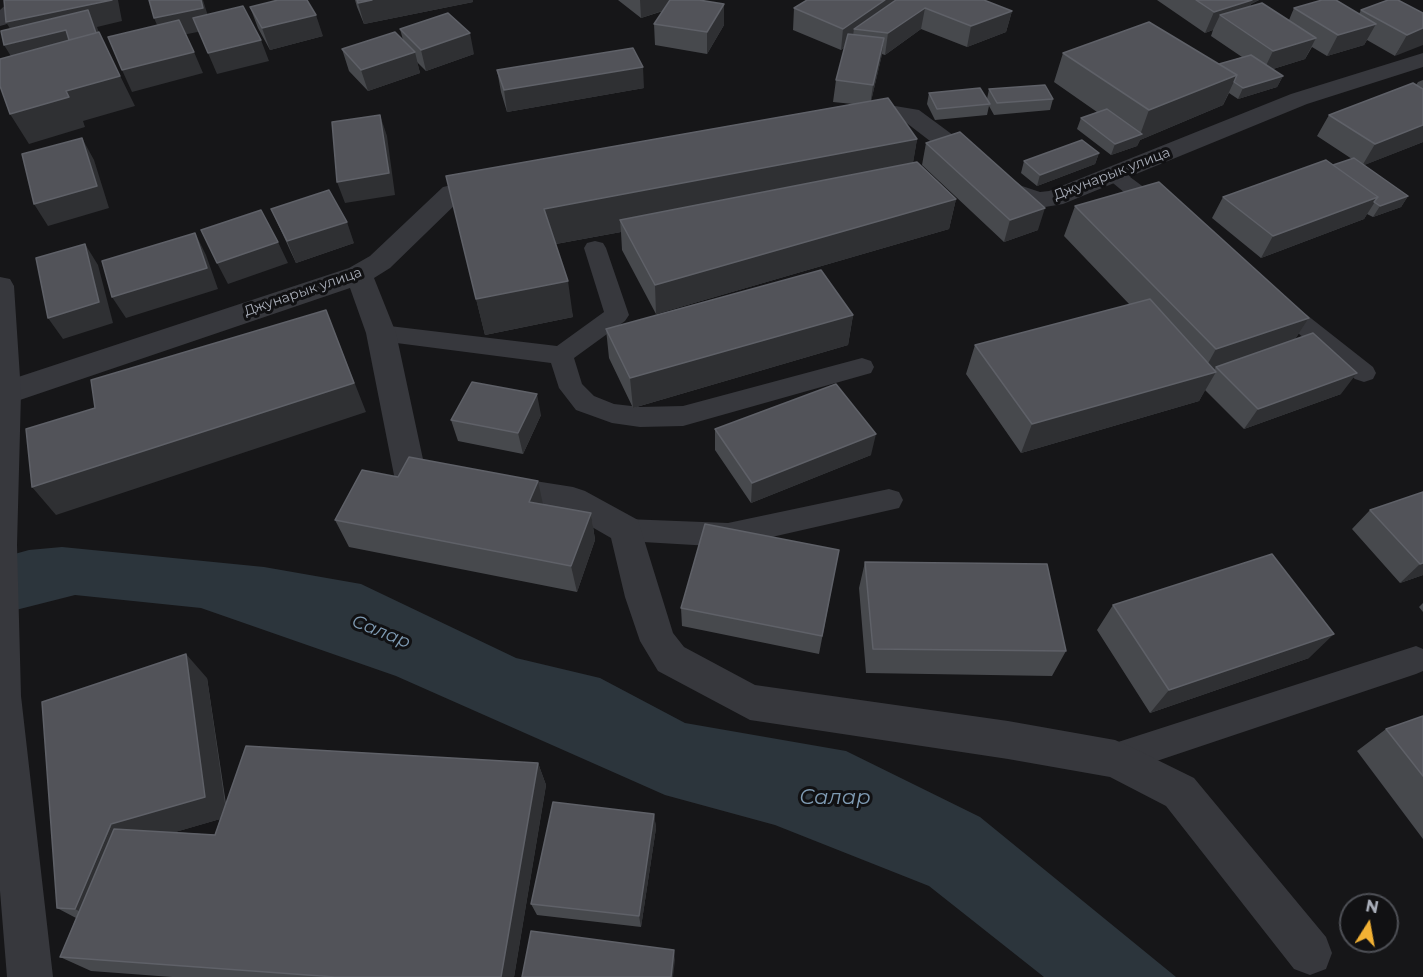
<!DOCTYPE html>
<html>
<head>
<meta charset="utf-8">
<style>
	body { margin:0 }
	#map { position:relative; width:1423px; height:977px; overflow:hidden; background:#161618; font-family:Montserrat,sans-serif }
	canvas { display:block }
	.north { position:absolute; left:1339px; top:893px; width:60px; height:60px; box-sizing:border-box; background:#111113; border:2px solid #4d4f55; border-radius:50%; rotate:11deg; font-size:16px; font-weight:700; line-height:24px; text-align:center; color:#a8adb8 }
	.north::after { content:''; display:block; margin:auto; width:21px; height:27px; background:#f2b134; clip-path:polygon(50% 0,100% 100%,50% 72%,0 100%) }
</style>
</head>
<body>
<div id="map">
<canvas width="1423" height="977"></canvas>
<div class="north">N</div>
</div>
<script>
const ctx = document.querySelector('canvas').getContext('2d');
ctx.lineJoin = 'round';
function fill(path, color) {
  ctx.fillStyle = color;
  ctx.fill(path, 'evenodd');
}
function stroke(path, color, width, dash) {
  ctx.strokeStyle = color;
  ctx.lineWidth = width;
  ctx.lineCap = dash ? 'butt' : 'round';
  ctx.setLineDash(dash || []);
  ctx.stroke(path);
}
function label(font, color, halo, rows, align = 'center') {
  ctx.font = font + ' Montserrat,sans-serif';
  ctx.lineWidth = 6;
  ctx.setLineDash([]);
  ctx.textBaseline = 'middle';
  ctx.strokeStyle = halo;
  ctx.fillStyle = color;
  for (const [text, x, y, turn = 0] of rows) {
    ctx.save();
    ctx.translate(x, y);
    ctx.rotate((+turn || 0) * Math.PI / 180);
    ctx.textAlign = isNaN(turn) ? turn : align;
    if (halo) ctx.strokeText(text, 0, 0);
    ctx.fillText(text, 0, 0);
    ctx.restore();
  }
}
fill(new Path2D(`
	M62,547L264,567L361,584L516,658L600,678L685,723L846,751L980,817L1176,977H1044L929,886L775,825L665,795L396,676L201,608L75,595L0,614V558L29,550Z`), '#2c353c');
fill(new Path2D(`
	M1115,169L1122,171L1169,206L1172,211L1169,216L1161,218L1153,216L1108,179L1105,175L1108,171Z
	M595,241L603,243L606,248L629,315L625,321L574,358L582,384L594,396L614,404L640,407L683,406L862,358L871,361L874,367L871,373L683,426L640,427L612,423L576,410L559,388L551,363L381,341L373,339L369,333L373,327L381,325L557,346L604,312L584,248L587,243Z
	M1276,295L1284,297L1373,367L1376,373L1373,379L1364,382L1355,379L1268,309L1264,303L1268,297Z
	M889,489L899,492L903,500L899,508L728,547L626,541L616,538L612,530L616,522L626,519L728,523Z
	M1416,646L1423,649V671L1416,674L1115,775L1104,770L1099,759L1104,748L1115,743Z`), '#37383d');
fill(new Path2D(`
	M11,0H31C24,13 15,23 0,26V10Z
	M1423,53V67L1307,104L1063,204L1039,208L1004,198L904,121C884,119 864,130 845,125L841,120L845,115L895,106L919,110L1022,186L1040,192L1049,191L1291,94Z
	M492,176L501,178L505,184L501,190L461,199L390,268L374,278L396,333L424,464L450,470L454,479L450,488C433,494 415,490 398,484L394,475L366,333L350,288L17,401L6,404L0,403V383L349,268L370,256L443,187Z
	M497,475L573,487L585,491L638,520L673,633L684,647L755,685L1008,721L1115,740L1129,746L1194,778L1326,937L1332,953L1326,969L1310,975L1294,969L1166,806L1110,777L1008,759L750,720L658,671L640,641L625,597L611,538L566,512L485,497L481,488L485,479Z`), '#37383d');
fill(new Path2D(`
	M0,277L10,279L14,286L21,393L17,545L21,696L53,977H7L0,891Z`), '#37383d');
fill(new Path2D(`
	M355,0H473V2L364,24L357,7Z
	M618,0H699L724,25L707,54L655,45L654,24L663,11L641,18Z
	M807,0L1012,11L1006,32L967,47L921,29L885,55L882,54L871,101L917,139L913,162L956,199L949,229L656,314L622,250L621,232L556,244L573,317L485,335L446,176L853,104L833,102L836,80L845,47L841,50L793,30L794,8Z
	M1157,0H1259L1251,4L1250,6L1289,20L1294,8L1359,14L1361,10L1423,13L1395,56L1367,40L1364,45L1327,56L1312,47L1305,59L1273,69L1283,76L1277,87L1238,99L1229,93L1223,105L1140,140L1137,146L1111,155L1077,129L1081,118L1097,112L1054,82L1063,53L1219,64L1242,57L1211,36L1213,30L1205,33Z
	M250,7L323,36L270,50L258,28Z
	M400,29L474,54L426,71L417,62L420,73L368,91L349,71L342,49L403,40Z
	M497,70L644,88L507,112L501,92Z
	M1423,80V142L1364,165L1408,196L1401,207L1373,217L1367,214L1364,219L1261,258L1212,218L1223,197L1333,165L1352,159L1317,136L1329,115L1416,85L1418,82Z
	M989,89L1053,99L1050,110L994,115L989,106L987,115L935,120L927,104L929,93L987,99Z
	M926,143L1038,230L1004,242L922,165Z
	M1099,153L1095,164L1037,186L1021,173L1024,161Z
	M1075,206L1309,318L1295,339L1341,394L1244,429L1205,390L1199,401L1021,453L966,374L975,345L1130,305L1064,236Z
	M271,209L354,243L296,263Z
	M853,315L848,345L633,408L609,358L606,329Z
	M541,415L523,454L458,441L451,420Z
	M715,429L871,455L751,503L715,450Z
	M1423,492V575L1400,583L1352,529L1370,510Z
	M543,504L591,513L595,540L577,592L349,547L335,520Z
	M839,550L819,654L682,626L681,608Z
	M865,562L1066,651L1052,676L866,673L859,588Z
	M1423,603V612L1419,607Z
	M1113,605L1309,658L1150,713L1097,630Z
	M207,678L226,804L538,763L546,785L514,977H172L91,971L60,957L76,918L57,908ZM220,819L215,835L175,832Z
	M1423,716V839L1357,751L1386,729Z
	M654,814L656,828L641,927L537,915L531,904Z`), '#47494d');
fill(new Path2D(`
	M38,0H118L122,21L97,27L108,57L17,66L4,45L18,42L6,22Z
	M201,0H203L212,29L163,39L154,18Z
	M372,0H473V2L364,24L358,3Z
	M640,0H670L671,8L641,18Z
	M885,0H912L854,29L852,42L841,50L843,29Z
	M1249,0H1259L1251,4L1243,21L1220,15L1213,30L1205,33L1214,12Z
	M724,4V25L707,54V32Z
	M925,8L921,29L885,55L888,33Z
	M1012,11L1006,32L967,47L971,26Z
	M316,15L323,36L270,50L262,28Z
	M1376,24L1364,45L1327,56L1338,35Z
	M1423,28V45L1395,56L1407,35Z
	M99,33L135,106L83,121L85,127L29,144L10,114L66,91Z
	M470,33L474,54L426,71L421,50Z
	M884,38L881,59L870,106L873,85Z
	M1316,38L1305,59L1263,72L1273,51Z
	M261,40L269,61L217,74L208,53Z
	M194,52L203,73L132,92L122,70Z
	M415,52L420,73L368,91L361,70Z
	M643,67L644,88L507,112L504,90Z
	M1237,75L1223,105L1140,140L1137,146L1111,155L1115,144L1140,135L1149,110Z
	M1283,76L1277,87L1238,99L1243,88Z
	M380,115L387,136L395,195L345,203L337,182Z
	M1423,125V142L1362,166L1375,144Z
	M82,138L94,160L109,208L48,226L34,204Z
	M917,139L911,176L620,220L621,232L550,245L544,209Z
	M1099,153L1095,164L1037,186L1040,175Z
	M1408,196L1401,207L1373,217L1380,206Z
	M1378,197L1364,219L1261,258L1273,236Z
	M956,199L949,229L656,314L655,285Z
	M1045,208L1038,230L1004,242L1010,220Z
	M347,222L354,243L296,263L287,241Z
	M195,233L206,255L218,289L126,318L112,297Z
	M278,242L288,263L228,284L217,263Z
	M85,244L98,265L113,323L63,339L48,318Z
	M568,281L573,317L485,335L476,299Z
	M326,310L366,412L56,515L32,487Z
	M853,315L848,345L633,408L630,378Z
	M1309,318L1290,347L1216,367L1212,373L1216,372L1199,401L1021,453L1032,424L1201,376L1216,349Z
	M1357,373L1341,394L1244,429L1258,409Z
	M537,394L541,415L523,454L518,433Z
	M876,434L871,455L751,503L752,483Z
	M538,481L544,509L529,502Z
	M591,513L595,540L577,592L571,566Z
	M1423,563V575L1400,583L1420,564Z
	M1334,634L1309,658L1150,713L1169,690Z
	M186,654L207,678L227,817L138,843L105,925L75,909Z
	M538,763L546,785L514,977H501Z
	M654,814L656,828L641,927L639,916Z
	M674,950L675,960L673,977H671Z`), '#2f3033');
const building = new Path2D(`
	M4,0H112L6,22Z
	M149,0H201L203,8L154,18Z
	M278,0H307L316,15L262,28L250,7Z
	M357,0H372L358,3Z
	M670,0H699L724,4L707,32L654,24Z
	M807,0H885L843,29L794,8Z
	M896,0H984L1012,11L971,26L925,8L888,33L854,29Z
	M1196,0H1252L1214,12Z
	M1322,0H1336L1376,24L1338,35L1294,8Z
	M1388,0H1398L1423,13V28L1407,35L1361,10Z
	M1262,3L1316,38L1273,51L1220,15Z
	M243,6L261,40L208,53L193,18Z
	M88,10L96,33L69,40L66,30L4,45L1,31Z
	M448,13L470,33L421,50L400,29Z
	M179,20L194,52L122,70L108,37Z
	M1149,22L1237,75L1149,110L1063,53Z
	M99,32L120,76L66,91L69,97L10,114L0,86V59Z
	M395,32L415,52L361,70L342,49Z
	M848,34L884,38L873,85L836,80Z
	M633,48L643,67L504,90L497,70Z
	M1251,55L1283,76L1243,88L1234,82L1237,75L1219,64Z
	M1413,83L1423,89V125L1375,144L1329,115Z
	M1045,85L1053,99L997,103L989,89Z
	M980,88L990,104L937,109L929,93Z
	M888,98L917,139L544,209L568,281L476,299L446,176Z
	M1107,109L1142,134L1115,144L1081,118Z
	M380,115L389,173L337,182L332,122Z
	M960,132L1045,208L1010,220L926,143Z
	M82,138L97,186L34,204L22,154Z
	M1082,140L1099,153L1040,175L1024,161Z
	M1354,158L1408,196L1380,206L1374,202L1378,197L1333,165Z
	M1326,160L1378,197L1273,236L1223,197Z
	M917,162L956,199L655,285L620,220Z
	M1159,182L1309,318L1216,349L1075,206Z
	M329,190L347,222L287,241L271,209Z
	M261,210L278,242L217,263L201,230Z
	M195,233L207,268L112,297L102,261Z
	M85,244L99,302L48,318L36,258Z
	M821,270L853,315L630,378L606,329Z
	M1150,299L1216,372L1032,424L975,345Z
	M326,310L354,383L32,487L26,429L95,408L91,380Z
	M1313,333L1357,373L1258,409L1216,367Z
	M472,382L537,394L518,433L451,420Z
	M836,384L876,434L752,483L715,429Z
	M409,457L538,481L529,502L591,513L571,566L335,520L362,470L398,477Z
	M1423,492V563L1420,564L1370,510Z
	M705,524L839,550L822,636L681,608Z
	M1272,554L1334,634L1169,690L1113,605Z
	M865,562L1047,564L1066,651L873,649Z
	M186,654L205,797L111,824L75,909L57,908L42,702Z
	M1423,716V776L1386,729Z
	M246,746L538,763L501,977H335L60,957L114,829L215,835Z
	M553,802L654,814L639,916L531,904Z
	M531,931L674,950L671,977H522Z`);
fill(building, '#525359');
stroke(building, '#5f6168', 1.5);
label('14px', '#a8adb8', '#111113', [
	["Джунарык улица",1112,174,-21],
	["Джунарык улица",303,292,-19]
]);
label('italic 18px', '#7f9bb3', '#111113', [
	["Салар",381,632,22]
]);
label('italic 21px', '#7f9bb3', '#111113', [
	["Салар",835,798]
]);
</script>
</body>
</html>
